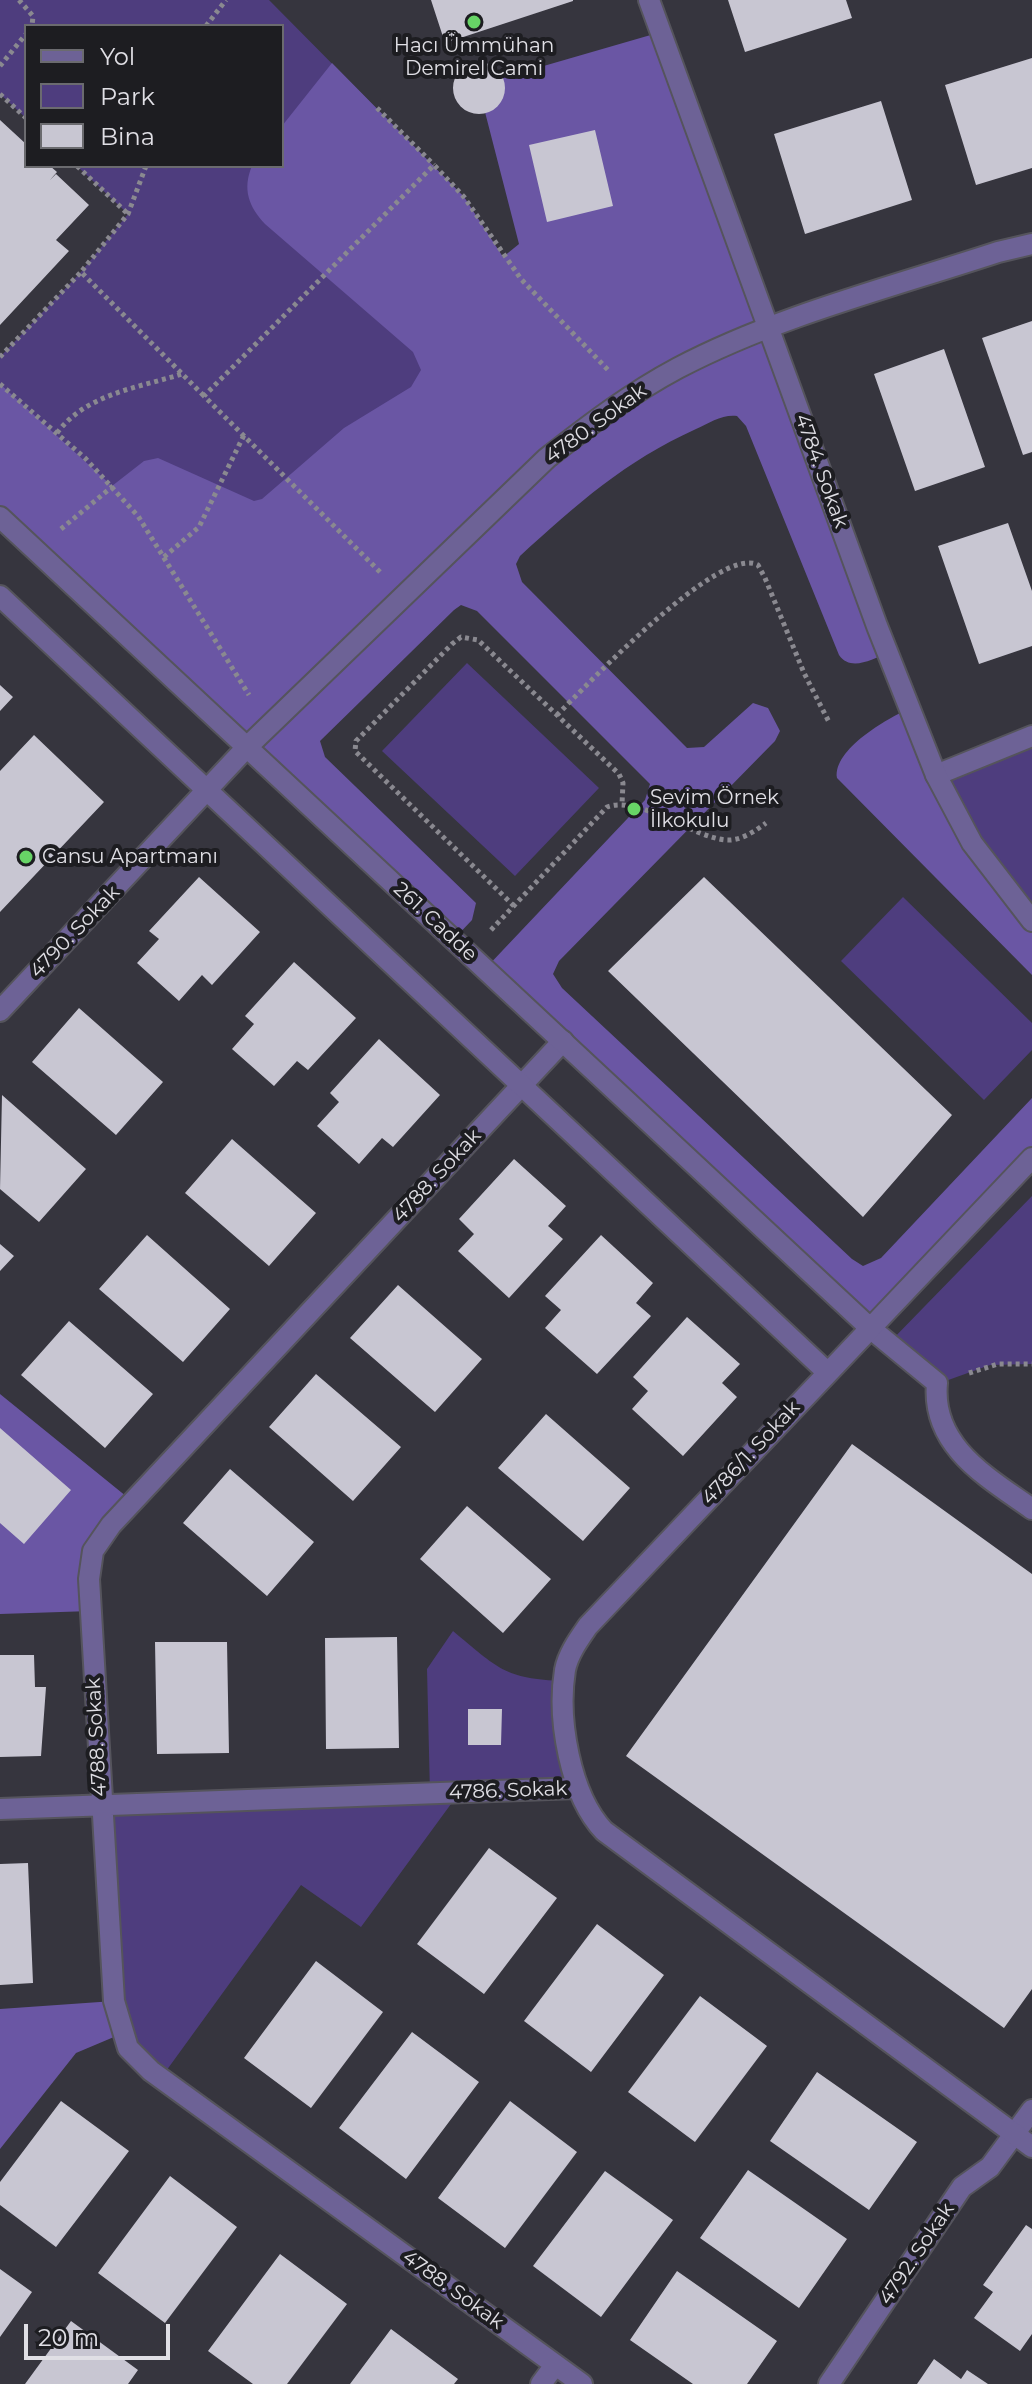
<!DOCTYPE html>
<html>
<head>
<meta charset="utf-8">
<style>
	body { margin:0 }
	#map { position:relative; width:1032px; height:2384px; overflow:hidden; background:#36353e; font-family:Montserrat,sans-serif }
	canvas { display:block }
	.legend { position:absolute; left:24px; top:24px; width:260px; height:144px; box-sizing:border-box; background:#1d1d21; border:2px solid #6b6b6f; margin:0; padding:10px 14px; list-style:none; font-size:24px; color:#e0dfe5 }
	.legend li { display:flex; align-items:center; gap:16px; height:40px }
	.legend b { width:40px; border:2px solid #6b6b6f }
	.scale { position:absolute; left:24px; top:2324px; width:146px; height:36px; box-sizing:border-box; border:4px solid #e0dfe5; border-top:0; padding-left:10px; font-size:24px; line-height:28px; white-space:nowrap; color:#e0dfe5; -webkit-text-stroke:6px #1d1d21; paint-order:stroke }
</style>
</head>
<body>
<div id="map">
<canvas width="1032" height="2384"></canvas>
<ul class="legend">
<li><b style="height:10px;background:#6d6296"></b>Yol</li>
<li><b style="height:22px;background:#4e3d7e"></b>Park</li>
<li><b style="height:22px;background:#c8c6d2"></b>Bina</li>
</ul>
<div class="scale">20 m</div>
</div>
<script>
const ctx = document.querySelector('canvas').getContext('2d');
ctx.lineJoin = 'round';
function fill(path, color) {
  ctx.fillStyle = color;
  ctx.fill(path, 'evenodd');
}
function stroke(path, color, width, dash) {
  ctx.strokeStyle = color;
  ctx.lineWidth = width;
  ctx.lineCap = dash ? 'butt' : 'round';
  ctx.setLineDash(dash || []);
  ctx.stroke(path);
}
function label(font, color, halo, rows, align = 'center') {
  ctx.font = font + ' Montserrat,sans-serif';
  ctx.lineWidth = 8;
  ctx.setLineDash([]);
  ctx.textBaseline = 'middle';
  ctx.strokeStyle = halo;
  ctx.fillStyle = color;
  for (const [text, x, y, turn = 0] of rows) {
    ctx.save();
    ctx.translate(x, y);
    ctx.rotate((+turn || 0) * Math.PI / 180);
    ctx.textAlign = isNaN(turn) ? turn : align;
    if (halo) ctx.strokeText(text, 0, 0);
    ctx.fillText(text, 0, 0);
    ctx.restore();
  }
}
fill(new Path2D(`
	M0,0H269L464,197L503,258L247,747L0,517V357L81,272L128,214L77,166H282V26H26V118L0,94Z
	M467,663L599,788L515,876L382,751Z
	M1032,736V921L936,775Z
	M903,897L1032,1023V1050L984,1100L841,961Z
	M1032,1196V1364L990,1365L940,1383L888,1344Z
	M453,1631C498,1668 504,1679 564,1681L577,1788L459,1793L361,1927L301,1885L161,2078L128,2048L100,1805L430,1794L427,1669Z`), '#4e3d7e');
fill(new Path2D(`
	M661,32L888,653C872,659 851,672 839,655L746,426L737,416C723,414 709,423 696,429C625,461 577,504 520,556L516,564L522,582L687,748L704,747L753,703L768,708L780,731L775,741L559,961L553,974L562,988L852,1259L863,1266L881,1258L1032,1098V1158L870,1328L485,969L645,800L650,784L477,611L461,605L454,610L320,741L325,757L476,903L472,920L453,940L0,517V384L112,486L144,461L158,458L254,501L262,499L344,428L411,387L421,370L413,352L265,224C249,207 242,189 252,166H282V126L332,63L464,197L503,257L519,244L478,85Z
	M910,708L936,775L1032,921V975L837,778C833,749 887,719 910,708Z
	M0,1394L132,1501L100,1537L91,1611L0,1614Z
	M114,2001L121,2034L76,2053L0,2149V2009Z`), '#6a56a4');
fill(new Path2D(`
	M431,0H573V1L445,43Z
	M728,0H846L852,18L745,52Z
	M1032,58V168L976,185L945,85Z
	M453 88a26 26 0 1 1 52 0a26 26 0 1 1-52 0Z
	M881,101L912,200L805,234L774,134Z
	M0,120L26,144V166H50L57,172L50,180L56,174L89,205L56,240L69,251L0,325Z
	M595,130L613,206L547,222L529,145Z
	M1032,321V452L1023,455L982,338Z
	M944,349L985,467L915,491L874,374Z
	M1008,523L1032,591V646L979,664L938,546Z
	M0,685L13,697L0,711Z
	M34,735L104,802L0,912V771Z
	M199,877L260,932L212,985L202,975L179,1001L137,963L159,939L149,931Z
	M704,877L952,1115L863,1217L608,971Z
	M294,962L356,1018L308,1070L297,1061L274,1086L232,1049L254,1024L245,1016Z
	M79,1008L163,1082L116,1135L32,1062Z
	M379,1039L440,1095L393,1147L382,1138L359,1164L317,1126L339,1102L330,1093Z
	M2,1095L86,1169L39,1222L0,1189Z
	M232,1139L316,1213L269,1266L185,1193Z
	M514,1159L566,1206L548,1226L563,1239L509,1298L458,1251L474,1234L459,1219Z
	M147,1235L230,1309L183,1362L99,1289Z
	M601,1235L653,1283L636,1303L651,1316L597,1374L545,1328L561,1310L545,1296Z
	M0,1244L14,1256L0,1271Z
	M398,1285L482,1359L435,1412L350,1338Z
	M687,1317L740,1364L722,1383L737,1397L683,1456L632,1409L648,1391L633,1377Z
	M69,1321L153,1394L105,1448L21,1375Z
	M316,1374L401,1447L353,1501L269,1427Z
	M546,1414L630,1488L583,1541L498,1468Z
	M0,1428L71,1490L24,1544L0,1523Z
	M852,1444L1032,1574V1989L1004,2028L626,1756Z
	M230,1469L314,1542L267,1596L183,1523Z
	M467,1506L551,1579L503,1633L420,1559Z
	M397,1637L399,1748L326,1749L325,1638Z
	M155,1642H227L229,1753L157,1754Z
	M0,1655H34L35,1687H46L41,1756L0,1757Z
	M468,1709H502L501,1745H468Z
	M489,1848L557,1898L484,1994L417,1944Z
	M28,1863L33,1983L0,1985V1864Z
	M597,1924L664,1975L591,2072L524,2021Z
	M316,1961L383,2012L311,2108L244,2058Z
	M700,1996L767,2046L695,2142L628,2092Z
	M412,2032L479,2082L406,2179L339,2128Z
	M817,2072L917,2142L869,2210L770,2141Z
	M61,2101L129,2151L56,2247L0,2205V2182Z
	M510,2101L577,2152L505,2248L438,2198Z
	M748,2170L847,2239L799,2308L700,2238Z
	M605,2171L673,2220L601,2317L533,2266Z
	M170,2176L237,2227L165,2323L98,2273Z
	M1026,2225L1032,2229V2334L1020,2351L974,2318L993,2292L983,2285Z
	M280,2254L347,2304L287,2384H253L208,2351Z
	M0,2269L32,2292L0,2337Z
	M677,2271L777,2341L747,2384H693L630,2340Z
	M71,2321L138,2370L128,2384H25Z
	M391,2329L458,2379L454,2384H350Z
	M934,2359L961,2379L967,2370L988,2384H917Z`), '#c8c6d2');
const service = new Path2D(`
	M936,775L1032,736
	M563,1041L111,1525L93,1551L89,1579L114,2001L128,2048L151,2071L582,2384
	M870,1328L937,1383C931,1446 987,1477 1032,1509
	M0,1809L577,1788
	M541,2384L555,2365
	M829,2384L962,2187L990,2167L1032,2110`);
const minor = new Path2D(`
	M649,0L877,626L936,775L972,843L1032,921
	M0,517L870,1328
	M0,596L827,1372
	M0,1011L247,747L547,458C589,425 631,393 678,368C777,316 892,287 998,252L1032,244
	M1032,1158L588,1626C579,1639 568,1654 565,1670C557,1719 570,1795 604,1831L1032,2147`);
stroke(service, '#55545c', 24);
stroke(minor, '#55545c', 24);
stroke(new Path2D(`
	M19,0L33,16L32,26
	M206,26L226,0
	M0,66L26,34
	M0,94L26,118
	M377,108L434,165
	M77,166L128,214
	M146,166L128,214L81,272L204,396
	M0,357L81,272
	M0,384L85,458L138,516L249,695
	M57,433C86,394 137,388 182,374
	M61,529L113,486
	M164,557L199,527L244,435
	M380,572L204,396L434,165L464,197L521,279L609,371
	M557,715C585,687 720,544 758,565L765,578L804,673L830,724
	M514,906L355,751L356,741L452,644L461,637L478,640L619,774L623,783L622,804
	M491,930L607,807C639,795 692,837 726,840C741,841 755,831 766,823
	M969,1373L998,1364H1032`), '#8a8990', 5, [4, 4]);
stroke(service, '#6d6296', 20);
stroke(minor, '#6d6296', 20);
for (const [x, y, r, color] of [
	[474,22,8,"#67d466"],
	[634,809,8,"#67d466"],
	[26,857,8,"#67d466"]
]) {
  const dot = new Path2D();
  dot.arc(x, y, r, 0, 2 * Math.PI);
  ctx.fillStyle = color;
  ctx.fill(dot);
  stroke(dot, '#1d1d21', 3);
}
label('20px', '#e0dfe5', '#1d1d21', [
	["Hacı Ümmühan",474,46,"center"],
	["Demirel Cami",474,69,"center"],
	["Sevim Örnek",650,798],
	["İlkokulu",650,821],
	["Cansu Apartmanı",42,857]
], 'left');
label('20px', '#e0dfe5', '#1d1d21', [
	["4780. Sokak",596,424,-36],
	["4784. Sokak",821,471,70],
	["261. Cadde",435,922,43],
	["4790. Sokak",75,932,-46],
	["4788. Sokak",437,1176,-47],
	["4786/1. Sokak",751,1453,-47],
	["4788. Sokak",97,1737,-93],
	["4786. Sokak",508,1791,-2],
	["4792. Sokak",917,2254,-56],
	["4788. Sokak",453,2290,36]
]);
</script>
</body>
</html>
